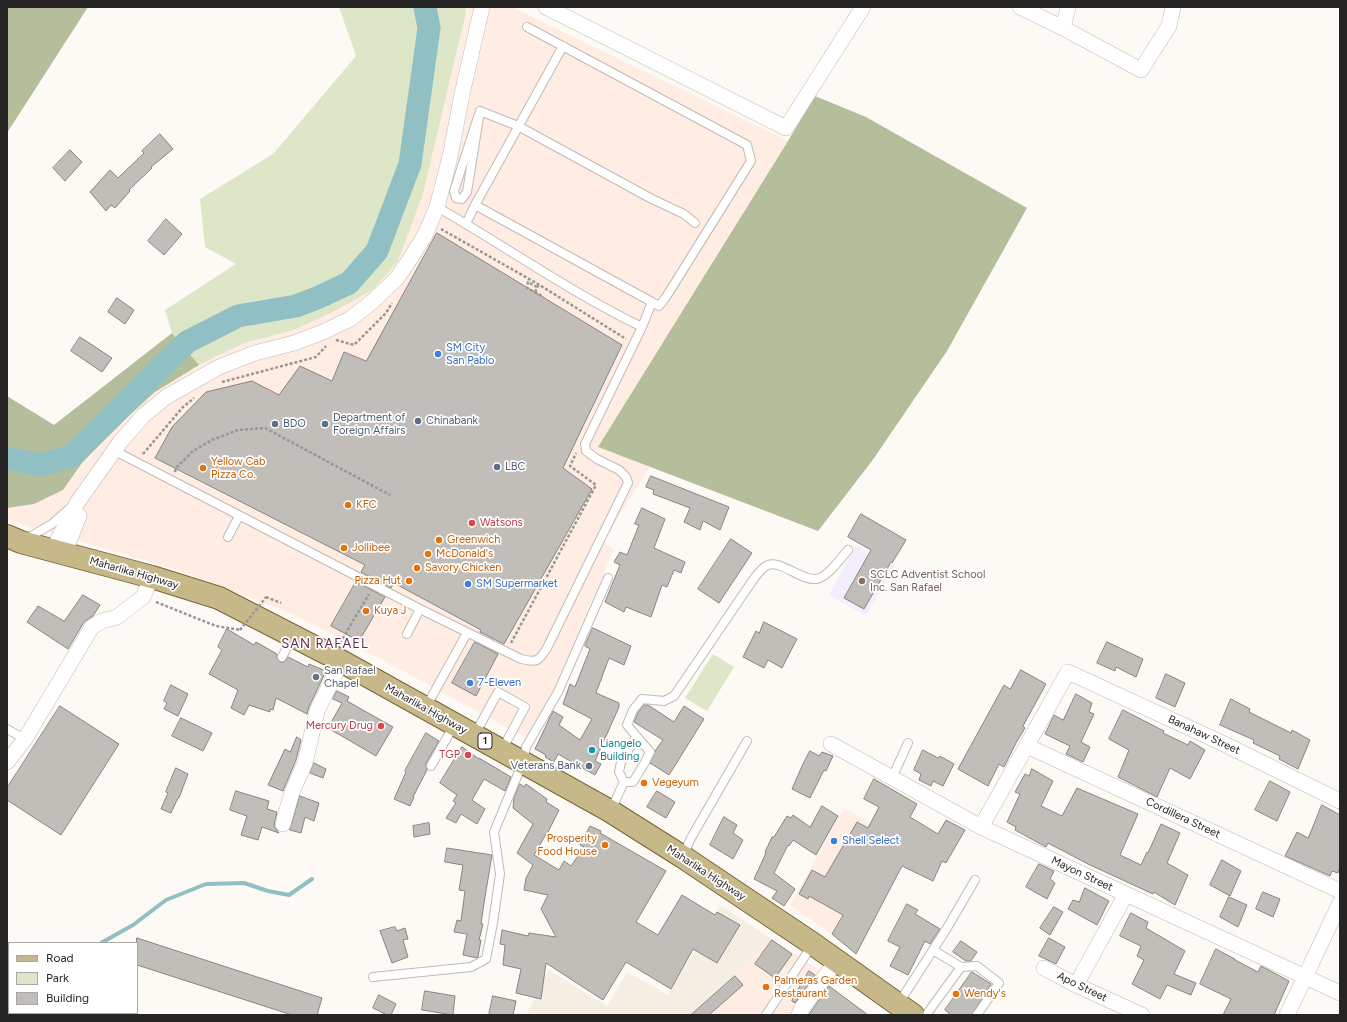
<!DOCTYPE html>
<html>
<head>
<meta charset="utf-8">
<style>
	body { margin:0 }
	#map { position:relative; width:1347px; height:1022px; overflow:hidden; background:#fdfaf5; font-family:Figtree,sans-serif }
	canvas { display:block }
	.frame { position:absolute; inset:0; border:8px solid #262523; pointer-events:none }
	.legend { position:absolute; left:8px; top:942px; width:130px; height:72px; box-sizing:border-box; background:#fff; border:1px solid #a8a8a7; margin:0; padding:5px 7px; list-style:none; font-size:12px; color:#262523 }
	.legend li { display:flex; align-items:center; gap:8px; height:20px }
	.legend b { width:20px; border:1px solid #a8a8a7 }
</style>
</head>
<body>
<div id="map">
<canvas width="1347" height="1022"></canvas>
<div class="frame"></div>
<ul class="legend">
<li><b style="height:5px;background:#c7b88a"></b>Road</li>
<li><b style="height:11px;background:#dee6c8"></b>Park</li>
<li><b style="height:11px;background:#c1beb9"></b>Building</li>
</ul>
</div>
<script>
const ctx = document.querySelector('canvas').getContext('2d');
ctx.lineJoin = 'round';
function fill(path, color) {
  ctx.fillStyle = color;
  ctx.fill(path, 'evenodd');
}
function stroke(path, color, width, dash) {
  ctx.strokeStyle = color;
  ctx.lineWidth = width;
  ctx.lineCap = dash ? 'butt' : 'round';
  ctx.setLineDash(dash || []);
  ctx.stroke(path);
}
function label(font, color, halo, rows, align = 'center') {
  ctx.font = font + ' Figtree,sans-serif';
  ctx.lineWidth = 3.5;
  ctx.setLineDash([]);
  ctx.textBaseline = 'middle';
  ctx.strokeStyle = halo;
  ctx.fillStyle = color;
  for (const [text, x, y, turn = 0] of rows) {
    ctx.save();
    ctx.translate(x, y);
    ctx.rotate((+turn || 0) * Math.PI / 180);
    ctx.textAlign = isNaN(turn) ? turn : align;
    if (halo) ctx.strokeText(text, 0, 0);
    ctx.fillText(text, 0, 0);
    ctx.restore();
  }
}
fill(new Path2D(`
	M468,7H512L788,141L598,447L650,467L603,541L614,550L553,690L526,738L379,658L285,611L178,570L7,520V508L34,504L63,490L82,463L111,432L155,392L199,365L244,343L291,331L423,194Z
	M844,808L886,833L831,934L790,905Z
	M770,938L821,971L795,1015H689L739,971Z`), '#ffede3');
fill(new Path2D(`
	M721,905L770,938L739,971L689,1015H526L549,970L607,1006L627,972L668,995Z`), '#f5eee3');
fill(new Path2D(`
	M856,545L895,566L866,616L829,595Z`), '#f2eefc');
fill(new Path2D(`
	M339,7H466V13L423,194L398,261L372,290L335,311L291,331L244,343L199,365L172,333L165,310L236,264L205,247L200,199L273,154L356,56Z
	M713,654L734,667L707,711L685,698Z`), '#dee6c8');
fill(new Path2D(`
	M7,7H88L7,133Z
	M815,96L866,117L1027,208L947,351L872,461L818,531L598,447L788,141Z
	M172,333L199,365L155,392L111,432L82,463L63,490L34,504L7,508V396L54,425Z`), '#b4be9a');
stroke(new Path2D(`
	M101,943L133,925L166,900L206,884L244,883L268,891L289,895L312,879
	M7,980L9,979`), '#90c0c4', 4);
stroke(new Path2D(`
	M7,458L40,465L72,456L187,342L238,316L296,306L317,298L349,283L377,251L410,164L429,28L425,7`), '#90c0c4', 23);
const building = new Path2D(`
	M160,134L173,149L151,167L152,168L129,190L130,191L115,208L111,205L106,211L90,192L110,170L118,178L144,153L142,151Z
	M70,150L82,162L65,181L53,168Z
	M166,219L182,234L164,255L148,241Z
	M437,233L622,345L563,468L592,489L504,644L480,632L481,630L394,583L391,588L361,572L365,565L155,458L172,427L206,392L252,381L279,395L300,366L332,381L344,352L366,361Z
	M117,298L134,310L125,324L108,312Z
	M80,337L112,358L102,372L71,351Z
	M651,476L729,507L720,530L703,521L700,530L684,522L690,508L653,494L654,490L646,487Z
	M642,508L665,519L654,548L685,562L681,573L674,570L667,587L662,585L651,617L626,607L624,612L605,602L620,565L614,562L620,552L627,555L639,525L635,524Z
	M861,514L906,540L892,563L891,562L864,609L844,598L871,550L848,537Z
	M731,539L752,553L719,603L698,589Z
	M356,582L385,597L359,641L331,626Z
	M83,595L100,605L93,616L84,622L68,649L27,622L38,606L64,621Z
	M764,622L797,639L782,668L768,660L764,668L743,657L756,631L759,633Z
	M593,628L631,646L624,665L609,658L596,693L619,703V707L595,761L601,764L595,775L558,754L554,762L545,757L546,755L535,749L553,711L563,717L559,725L580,740L592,719L563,704L570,684L575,687L590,649L585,646Z
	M227,629L254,645L256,642L277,654V658L280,662H284L288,657L308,667L309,664L326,671L309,707L307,714L276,698L273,710L270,709V712L249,705L244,715L231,708L238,690L209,674L222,650L218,647Z
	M475,642L498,654L476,696L452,683Z
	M1107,642L1143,659L1136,677L1116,667L1115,671L1097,663Z
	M1021,670L1046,684L1023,726L1025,728L1016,743L1004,767L999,764L988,786L958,769L1004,685L1010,689Z
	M1166,674L1185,683L1175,707L1156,698Z
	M171,685L188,694L178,716L164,709L167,703L164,701Z
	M337,691L349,697L347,701L393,727L376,756L328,728L342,703L333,699Z
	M1076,694L1092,703L1089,712L1094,714L1081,742L1090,747L1083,762L1066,754L1070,746L1045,734L1054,715L1063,720Z
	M1231,699L1250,709L1249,712L1291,733L1292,730L1310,740L1298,769L1279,759L1280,756L1253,743L1254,740L1220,725Z
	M644,705H648L674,722L684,706L704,719L669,775L650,763L655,751L663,740L634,722L638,713Z
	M60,706L119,744L61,835L7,800V788Z
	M1123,710L1164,731L1163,733L1188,745L1190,741L1205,750L1190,779L1170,768L1157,797L1118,777L1129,750L1109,739Z
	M181,718L212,733L203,751L172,736Z
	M426,733L439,741L426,763V766L427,770L413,797H414L410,806L394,799L406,772L405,771Z
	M297,737L301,740L296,760L283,791L268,785L285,749L290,752Z
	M462,747L479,759V758L511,777L505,791L484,779L472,800L485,809L477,824L461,814L456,823L446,818L456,803L453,801L457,795L440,783Z
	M923,750L938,758L940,756L954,764L943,786L933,781L931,786L919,780L921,774L914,770Z
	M810,751L819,756L822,752L833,756L826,771L824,770L810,798L792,789L802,766Z
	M314,763L326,769L323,778L310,773Z
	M176,768L188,774L179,798H178L171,813L161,809L168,793L166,792Z
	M1032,769L1053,781L1041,806L1062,816L1077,788L1138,814L1120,855L1141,865L1147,852L1148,853L1161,824L1180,833L1167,863L1188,875L1175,905L1154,892L1153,894L1088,864L1048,843L1046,847L1015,830L1016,827L1007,822L1020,794L1015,792L1025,774L1029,776Z
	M874,779L917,804L910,817L938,834L946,820L965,830L946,863L942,861L933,881L902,866L856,954L832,934L843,915L809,896L808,899L799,894L812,870L825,877L857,822L868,828L879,807L864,799Z
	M1270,781L1290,792L1277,821L1255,810Z
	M520,784L524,787L526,784L547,799L546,802L559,810L547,834H546L534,855L559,870L564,861L571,866L584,847L580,845L590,826L601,831L600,833L666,871L636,922L658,935L682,895L715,915L717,912L740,925L717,963L693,949L671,989L626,962L603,1000L546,963L541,999L516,993L521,969L503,965L505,945L500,944L502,930L528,936L529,933L556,937L541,909L548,895L524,890L526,878L533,865L517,853L533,824L513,808L514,798Z
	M236,791L269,801L267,809L277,812L274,826L279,833L262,827L258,840L241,835L247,816L230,810Z
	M657,791L675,802L666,818L647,807Z
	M300,796L319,803L314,821L305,817L301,833L290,830Z
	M1322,805L1340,815V867L1338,873L1332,871L1330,876L1285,856L1297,832L1308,838Z
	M822,806L838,816L816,855L793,840L789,846L788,845L774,873L795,889L784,906L772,898L777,891L754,879L766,853L765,852L772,837H774L787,816L791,818L793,815L810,827Z
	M724,817L737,825L733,833L743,840L733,859L710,845Z
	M429,823L430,834L414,837L413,826Z
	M447,848L492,855L484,903L481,924H483L479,940H481L478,957L477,958L463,955L467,934L454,932L457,920L461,921L465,891L459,890L463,865L445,862Z
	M1222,860L1241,871L1230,896L1210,885Z
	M1039,864L1054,871L1050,879L1055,883L1047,899L1026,887Z
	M1085,888L1109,901L1097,925L1068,909L1073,900L1079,902Z
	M1263,892L1280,899L1273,917L1256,909Z
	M1229,897L1247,905L1238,927L1220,917Z
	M907,904L918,910L915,914L940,929L930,944L925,941L908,975L890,966L900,947L888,941Z
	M1054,907L1063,912L1050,935L1040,928Z
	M1131,913L1148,922L1146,928L1185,951L1174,974L1196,983L1191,995L1167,985L1160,999L1132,984L1144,960L1137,956L1141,946L1120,936Z
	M395,927L397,931L405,928L408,939L403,940L408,957L392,963L380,931Z
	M137,938L322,998L317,1015H292L137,965Z
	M1049,938L1065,947L1056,964L1039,956Z
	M772,940L792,954L775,978L755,964Z
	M961,941L977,952L971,961H966L953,952Z
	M1216,949L1235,959V960L1258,972L1261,966L1289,981L1274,1015H1223L1231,999L1200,984Z
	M809,971L815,975L795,1003L792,1001Z
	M972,972L991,984L972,1015H951L945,1010Z
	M735,976L743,985L709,1015H691Z
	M829,986L868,1015H809Z
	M425,991L455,996L453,1015L422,1010Z
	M379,995L396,1004L391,1015H387L373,1008Z
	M493,996L516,1001L513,1015H489Z`);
fill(building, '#c1beb9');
stroke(building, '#888581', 1);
const service = new Path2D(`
	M527,27L747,145L751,161L666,297L659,306L652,302
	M480,111L518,126L652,199L684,214L695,223
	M480,111L467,192L462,199L456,198L454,191Z
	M475,205L652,302L642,327
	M466,224L475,205L563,46
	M115,451L420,609L521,659C537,663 539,661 547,648L628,483L626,477L619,470L597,459L586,451L585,444L642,327C570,292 505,246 437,207
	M228,537L239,516
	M26,539L52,524L70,508
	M407,634L420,609
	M282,657L293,637
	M426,707L467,633
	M7,729L25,739
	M475,734L498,692L525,707L502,750
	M431,766L454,725
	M892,778L908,743
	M624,782H633L644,764L650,752L627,725L633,710L642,699L664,701L674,696L755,577C758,574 762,568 766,566C779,558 801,581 816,579C828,577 840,559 848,550
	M624,782L619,772L621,762L636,737
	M611,810L624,782
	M683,856L691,838L747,741
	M961,967L977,966L999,983L977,1015
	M373,977L471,967L486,959L493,923L500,874L494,832L523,762L526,747L558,692L608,578
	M899,1003L947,928L975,880
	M766,1015L813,944
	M926,1015L961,967L933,950`);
const minor = new Path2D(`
	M546,7L786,128L863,7
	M1020,7L1063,28L1141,70L1169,26L1173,7
	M1063,28L1068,7
	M52,551L77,503L121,441L144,415L166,397L219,367L255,353L294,343L323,332L350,319L372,302L397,278L410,259L425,235L437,207L450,157L462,94L482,7
	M64,554L79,516
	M831,744L981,827L1340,993
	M1027,746L1340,891
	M7,762L25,739L92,627L102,621L117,617L143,597L152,577
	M283,824L292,792L305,763L317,711L341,662
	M981,827L1068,672L1220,742L1340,801
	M1044,968L1076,985L1142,1015
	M1076,985L1126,894
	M799,1015L802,1008L837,960
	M1287,1015L1340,903`);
const primary = new Path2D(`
	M7,536L21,542L152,577L219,598L332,656L610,811L683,857L813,944L913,1015`);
stroke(service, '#bebbb7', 10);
stroke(minor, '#bebbb7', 16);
stroke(primary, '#763', 24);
stroke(new Path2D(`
	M441,229L538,284L626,339
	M537,287L528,282L527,288L544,297
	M535,292L539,284
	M336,340L354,345L386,313L392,303
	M222,382L316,357L326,346
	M143,454L183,407L194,398
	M175,472L176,468L193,451L212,440L238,430L265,428L390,495
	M266,597L281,603
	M156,602L216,626L240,630
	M340,643L369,594
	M511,643L596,485L570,466L576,453`), '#999794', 2.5, [3, 2]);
stroke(service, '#fff', 8);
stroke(minor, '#fff', 15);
stroke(primary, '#c7b88a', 22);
stroke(new Path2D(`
	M240,630L266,597`), '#999794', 2.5, [3, 2]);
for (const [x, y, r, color] of [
	[438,354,4,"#3f7fe0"],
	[418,421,4,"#5c6f8a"],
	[275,424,4,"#5c6f8a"],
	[325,424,4,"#5c6f8a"],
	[497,467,4,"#5c6f8a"],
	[203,468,4,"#e8710a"],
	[348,505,4,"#e8710a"],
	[472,523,4,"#e0444e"],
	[439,540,4,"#e8710a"],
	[344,548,4,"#e8710a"],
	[428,554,4,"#e8710a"],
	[417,568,4,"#e8710a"],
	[409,581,4,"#e8710a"],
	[862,581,4,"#8d6e63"],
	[468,584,4,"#3f7fe0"],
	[366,611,4,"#e8710a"],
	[316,677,4,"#6b7280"],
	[470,683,4,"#3f7fe0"],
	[381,726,4,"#e0444e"],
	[592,750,4,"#0f9aa8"],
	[468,755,4,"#e0444e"],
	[589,766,4,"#5c6f8a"],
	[644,783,4,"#e8710a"],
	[834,841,4,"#3f7fe0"],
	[605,845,4,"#e8710a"],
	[766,987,4,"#e8710a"],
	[956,994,4,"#e8710a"]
]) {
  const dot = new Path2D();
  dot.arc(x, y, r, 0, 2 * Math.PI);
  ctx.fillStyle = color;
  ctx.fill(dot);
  stroke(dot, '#fff', 1.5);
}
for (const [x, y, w] of [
	[485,741,14]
]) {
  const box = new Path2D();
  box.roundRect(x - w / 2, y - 8, w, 16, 3);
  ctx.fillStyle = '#fff';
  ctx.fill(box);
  stroke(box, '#262523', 1);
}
label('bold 10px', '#262523', null, [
	["1",485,741]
]);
label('11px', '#366cbe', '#fff', [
	["SM City",446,348],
	["San Pablo",446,361],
	["SM Supermarket",476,584],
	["7-Eleven",478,683],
	["Shell Select",842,841]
], 'left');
label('11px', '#4e5e75', '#fff', [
	["Department of",333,418],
	["Foreign Affairs",333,431],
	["Chinabank",426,421],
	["BDO",283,424],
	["LBC",505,467],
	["Veterans Bank",581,766,"right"]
], 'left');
label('11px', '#c56008', '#fff', [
	["Yellow Cab",211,462],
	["Pizza Co.",211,475],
	["KFC",356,505],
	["Greenwich",447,540],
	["Jollibee",352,548],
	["McDonald's",436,554],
	["Savory Chicken",425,568],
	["Pizza Hut",401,581,"right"],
	["Kuya J",374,611],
	["Vegeyum",652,783],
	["Prosperity",597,839,"right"],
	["Food House",597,852,"right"],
	["Palmeras Garden",774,981],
	["Restaurant",774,994],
	["Wendy's",964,994]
], 'left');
label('11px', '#be3a42', '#fff', [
	["Watsons",480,523,"left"],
	["Mercury Drug",373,726],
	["TGP",460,755]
], 'right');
label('11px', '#262523', '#fff', [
	["Maharlika Highway",134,573,16],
	["Maharlika Highway",426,709,29],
	["Banahaw Street",1204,735,25],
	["Cordillera Street",1183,818,25],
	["Maharlika Highway",706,873,33],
	["Mayon Street",1082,874,25],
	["Apo Street",1082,987,26]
]);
label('11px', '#785e54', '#fff', [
	["SCLC Adventist School",870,575],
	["Inc. San Rafael",870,588]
], 'left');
label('11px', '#5b616d', '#fff', [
	["San Rafael",324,671],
	["Chapel",324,684]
], 'left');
label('11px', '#0d838f', '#fff', [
	["Liangelo",600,744],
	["Building",600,757]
], 'left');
ctx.letterSpacing = '1px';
label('13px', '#622850', '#fff', [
	["SAN RAFAEL",325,644]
]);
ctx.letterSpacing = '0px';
</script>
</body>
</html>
